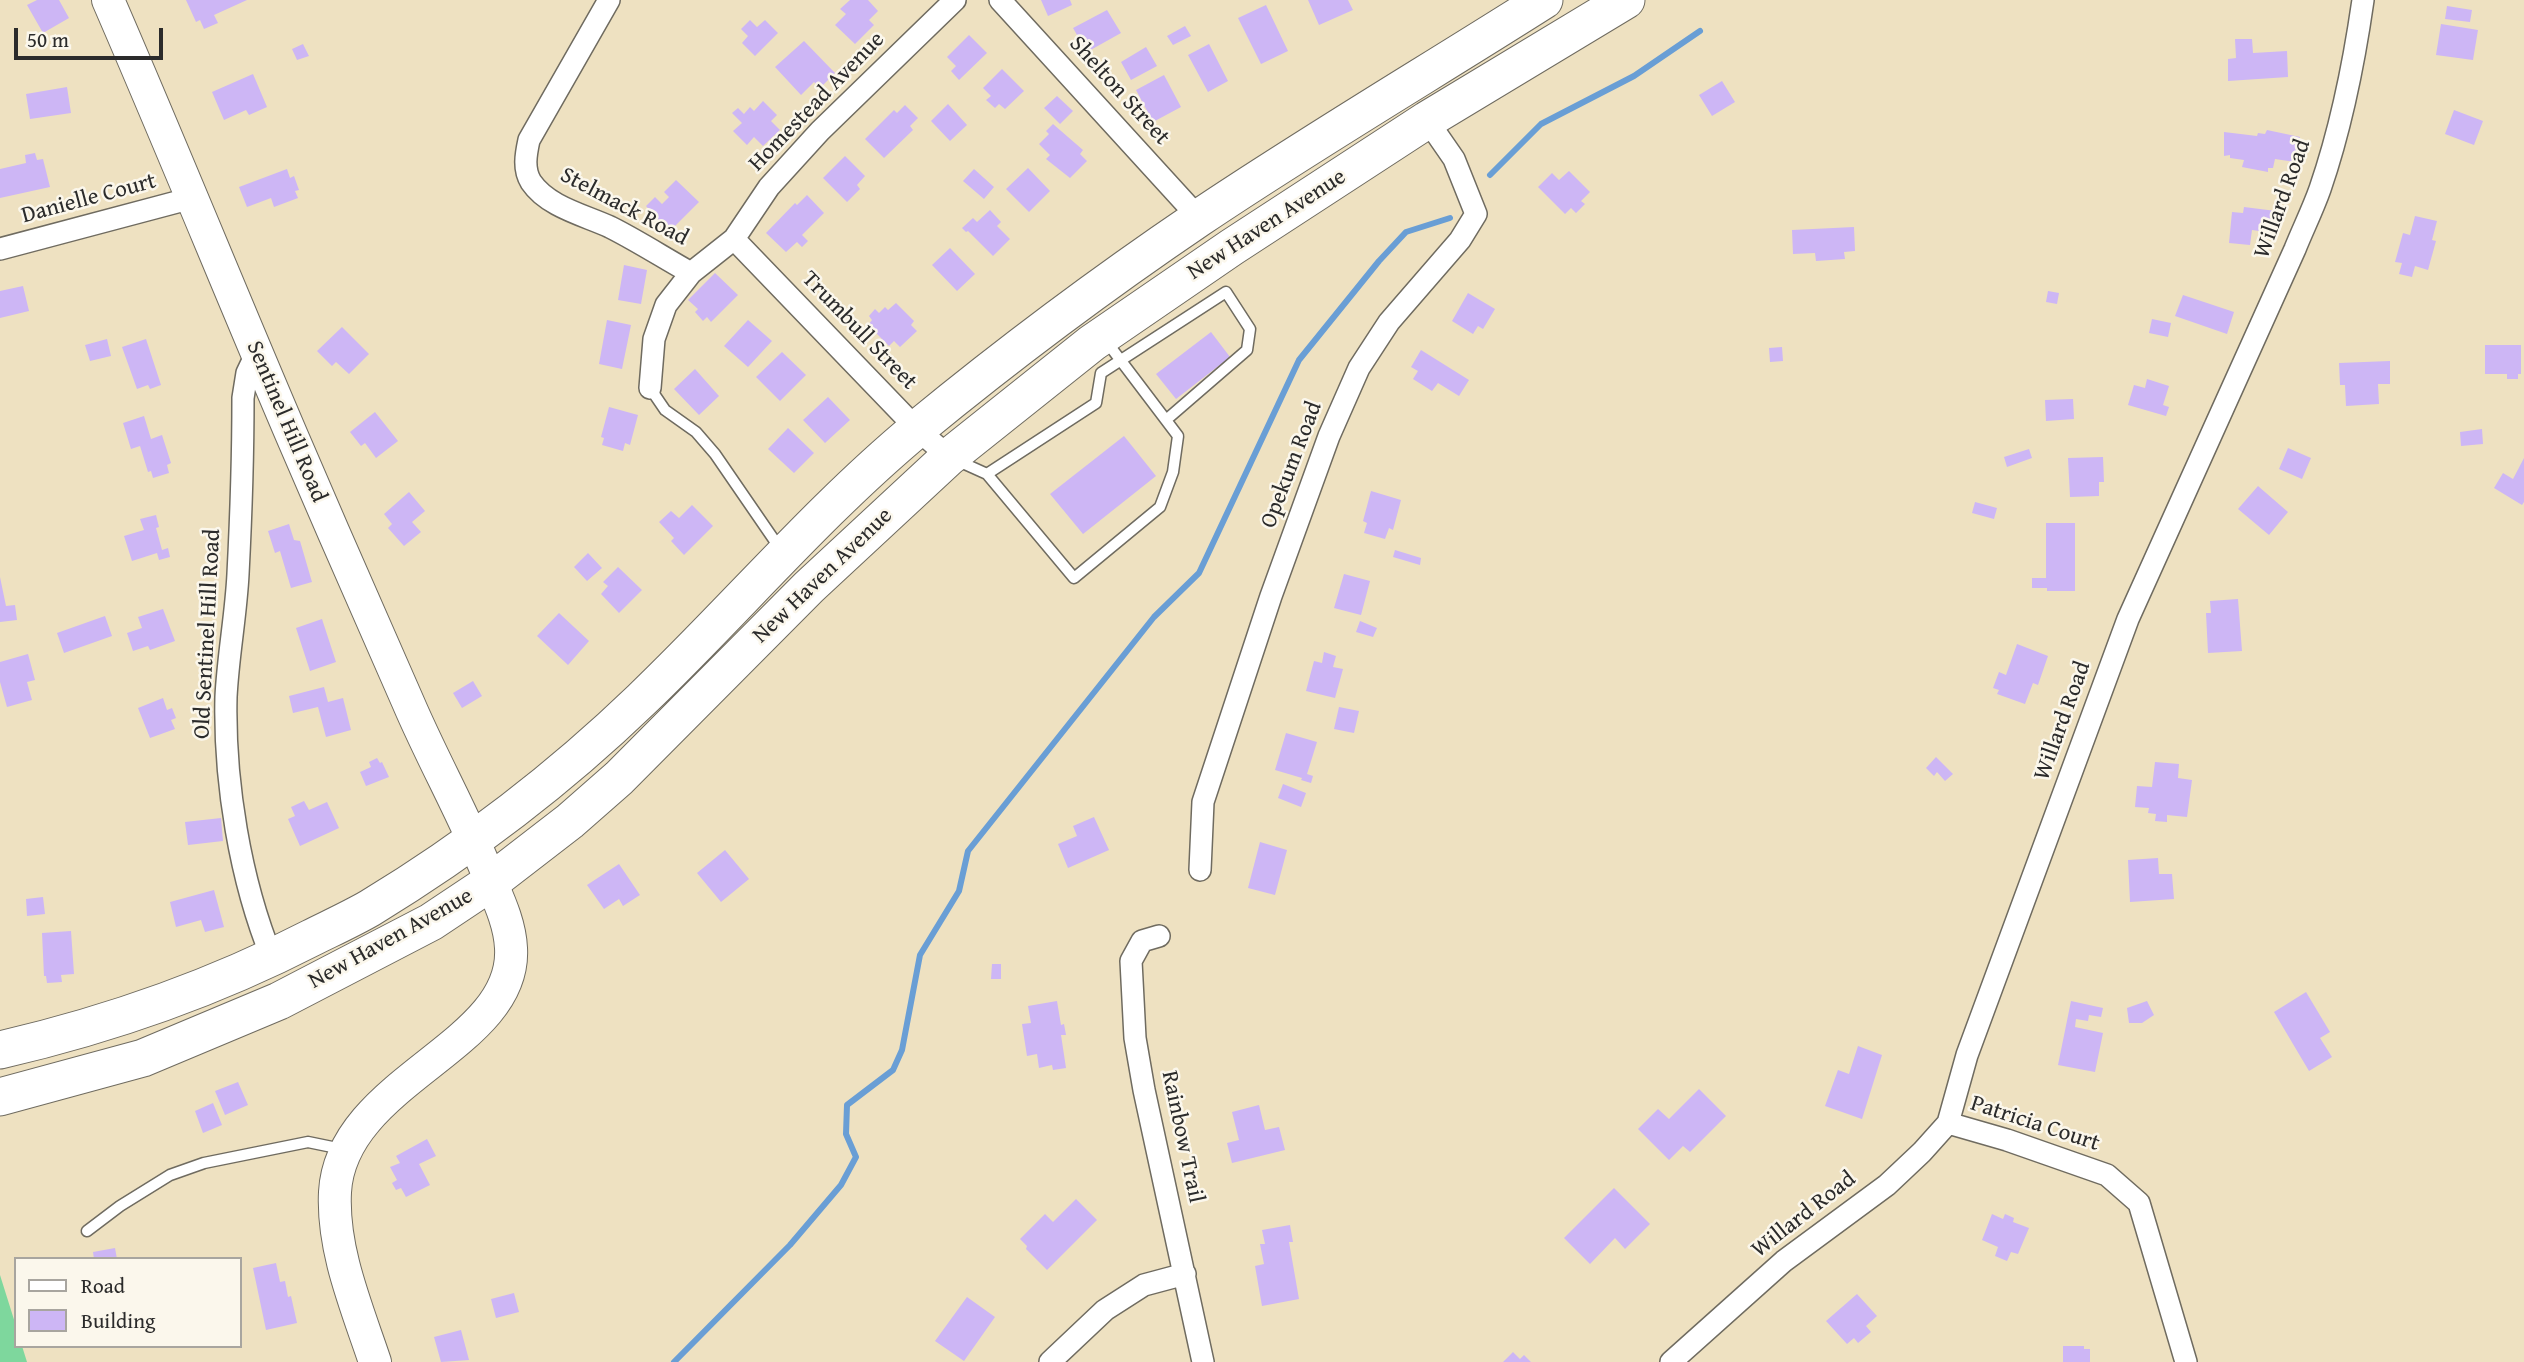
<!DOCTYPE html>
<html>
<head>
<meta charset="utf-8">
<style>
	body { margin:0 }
	#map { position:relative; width:2524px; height:1362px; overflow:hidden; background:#eee1c1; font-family:"Gentium Book Plus",serif }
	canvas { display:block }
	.legend { position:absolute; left:14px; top:1257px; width:228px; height:91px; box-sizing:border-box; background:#fbf7ec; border:2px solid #a8a59f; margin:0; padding:9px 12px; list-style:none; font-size:21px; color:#2b2b2b }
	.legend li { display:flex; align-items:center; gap:14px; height:35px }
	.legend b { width:35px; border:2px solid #a8a59f }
	.scale { position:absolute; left:14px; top:28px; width:149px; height:32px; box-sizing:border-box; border:4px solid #2b2b2b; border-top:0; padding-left:9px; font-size:21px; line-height:24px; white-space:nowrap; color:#2b2b2b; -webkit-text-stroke:5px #fbf7ec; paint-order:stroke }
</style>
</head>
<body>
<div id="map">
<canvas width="2524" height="1362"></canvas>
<ul class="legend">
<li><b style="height:9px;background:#fff"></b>Road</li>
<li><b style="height:19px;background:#cdb6f5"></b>Building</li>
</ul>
<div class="scale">50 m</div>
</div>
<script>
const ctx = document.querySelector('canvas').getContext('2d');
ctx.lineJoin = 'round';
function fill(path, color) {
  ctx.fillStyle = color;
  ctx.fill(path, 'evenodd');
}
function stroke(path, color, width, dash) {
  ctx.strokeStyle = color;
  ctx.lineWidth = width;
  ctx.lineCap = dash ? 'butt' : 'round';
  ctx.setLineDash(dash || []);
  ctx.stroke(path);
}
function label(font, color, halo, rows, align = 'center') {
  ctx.font = font + ' "Gentium Book Plus",serif';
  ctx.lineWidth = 5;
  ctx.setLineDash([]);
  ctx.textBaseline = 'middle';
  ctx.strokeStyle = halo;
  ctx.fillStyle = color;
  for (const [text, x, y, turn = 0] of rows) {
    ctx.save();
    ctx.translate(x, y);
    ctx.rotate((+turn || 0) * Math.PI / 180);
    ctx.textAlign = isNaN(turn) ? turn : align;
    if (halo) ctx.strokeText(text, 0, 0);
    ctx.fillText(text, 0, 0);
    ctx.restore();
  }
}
fill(new Path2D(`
	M0,1275L16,1326V1346H22L27,1362H0Z`), '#7ed79d');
stroke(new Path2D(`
	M1490,175L1541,124L1634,76L1700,31
	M674,1362L790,1245L841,1185L856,1157L846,1134L847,1105L893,1070L902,1050L920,955L959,891L968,851L1154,617L1199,573L1299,360L1379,261L1406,232L1450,218`), '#699ed5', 6);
fill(new Path2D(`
	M37,0H59L69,18L43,33L27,5Z
	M186,0H247L214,15L218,23L204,29L200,20L196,22Z
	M850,0H868L878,11L869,20L874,25L855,44L835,25L846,14L840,9Z
	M1041,0H1070L1072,5L1048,16Z
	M1308,0H1348L1353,10L1319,25Z
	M1266,5L1288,51L1261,64L1238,18Z
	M2447,6L2472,10L2470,22L2445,19Z
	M1107,10L1121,33L1087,52L1073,28Z
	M750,20L757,27L765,20L778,33L755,56L742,43L748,36L741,29Z
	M2441,24L2478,30L2473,60L2436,55Z
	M1185,26L1191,36L1173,45L1167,36Z
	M969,35L987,53L959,80L951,71L956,66L947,57Z
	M2235,39H2252L2253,53L2287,51L2288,77L2228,81V59L2236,58Z
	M804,41L835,73L820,88L814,82L801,95L775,67Z
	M303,44L309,56L297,60L292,49Z
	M1209,44L1228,81L1208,92L1188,55Z
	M1146,47L1157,66L1131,80L1121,62Z
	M1002,69L1024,91L1005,109L999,104L995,108L986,100L991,96L983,88Z
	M253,74L267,107L249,115L246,110L224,120L212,92Z
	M1164,75L1181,107L1153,122L1136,90Z
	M1722,81L1735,102L1712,116L1699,95Z
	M67,87L71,113L30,119L26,94Z
	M1057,96L1073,111L1060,124L1044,108Z
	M763,101L777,115L771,121L780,130L763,146L754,137L747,145L733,131L742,123L732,113L738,108L744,114L750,107L754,111Z
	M948,104L967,125L950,141L931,121Z
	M905,105L918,118L910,126L913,130L884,158L865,139L894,110L897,113Z
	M2454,110L2483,121L2474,145L2445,134Z
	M1053,124L1083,150L1080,154L1087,161L1070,178L1046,159L1050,155L1039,144L1049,134L1046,131Z
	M2267,130L2300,137L2295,162L2275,159L2273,168H2268V172L2242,167L2244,160L2230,158V155L2224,156V132L2257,136L2258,133L2265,134Z
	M35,153L37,160L43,159L50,187L0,198V169L26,163L25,155Z
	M845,156L865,176L857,185L860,189L847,202L823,178Z
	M1028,168L1050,191L1029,212L1006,189Z
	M287,169L290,178L294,176L299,190L295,191L298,198L274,207L271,198L247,207L239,187Z
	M974,169L994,187L984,199L963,181Z
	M1569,171L1590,192L1581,201L1585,204L1576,213L1571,208L1565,214L1538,187L1552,173L1559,180Z
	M676,180L699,202L669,232L646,206L655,197L662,204L669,197L664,192Z
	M807,195L824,213L802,235L808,241L802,247L797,242L786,252L766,233L795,203L797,205Z
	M2244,207L2276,211L2273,233L2252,230L2250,245L2229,243L2232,212L2243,213Z
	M990,210L1001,222L997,226L1010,239L993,256L968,231L966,232L962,228L973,218L977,222Z
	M2415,216L2437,221L2432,240L2436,241L2428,270L2415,266L2412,277L2399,274L2402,263L2395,262L2403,233L2410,235Z
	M1854,227L1855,251L1844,252L1845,259L1816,261L1815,253L1793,254L1792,230Z
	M950,248L975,274L957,291L932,265Z
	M624,265L647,270L641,304L618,300Z
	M715,273L738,295L711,322L707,317L703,321L695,312L698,309L688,300Z
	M23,286L29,311L0,318V291Z
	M2048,291L2059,293L2057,304L2046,302Z
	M1468,293L1495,309L1483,329L1478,326L1473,334L1452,321Z
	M2183,295L2234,312L2227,334L2175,316Z
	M896,303L914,321L911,325L917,331L900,347L894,341L889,346L868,325L872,320L869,316L875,309L879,313L885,307L888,310Z
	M2152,319L2171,323L2168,337L2149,333Z
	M607,320L631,325L622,369L599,364Z
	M748,320L772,341L748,367L724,346Z
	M342,327L369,354L349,374L336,362L332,366L317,351Z
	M1211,332L1230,357L1176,399L1156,374Z
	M107,339L111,356L90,361L85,345Z
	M146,339L161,385L150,389L148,385L137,389L122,347Z
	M2485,345H2521V374H2518V379H2507V374H2485Z
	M1782,347L1783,361L1770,362L1769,348Z
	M1421,350L1469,380L1459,396L1438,383L1432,391L1413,379L1418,371L1411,367Z
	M782,352L806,375L780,401L756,377Z
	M2390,361V384H2378L2379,404L2346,406L2345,385H2340L2339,363Z
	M695,369L719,396L699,415L674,389Z
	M2147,379L2169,386L2163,405L2169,407L2166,416L2128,405L2134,385L2145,388Z
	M828,397L850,420L825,443L803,420Z
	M2073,399L2074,419L2046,421L2045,400Z
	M609,407L638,415L630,445L625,443L623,451L602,445L604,438L601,437Z
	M375,412L398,441L376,458L365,443L361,446L350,432Z
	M144,416L151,439L162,435L171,463L167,465L169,473L153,478L151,471L148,472L140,446L131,449L123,423Z
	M788,428L814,453L794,473L768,449Z
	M2482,429L2483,444L2461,446L2460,432Z
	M1124,436L1156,476L1083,534L1050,494Z
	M2288,448L2311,458L2302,479L2279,469Z
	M2029,449L2032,458L2007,467L2004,457Z
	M2103,457L2104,482H2099V496L2070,497L2068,458Z
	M2524,458V502L2522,505L2494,488L2503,473L2513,479Z
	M2258,486L2288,512L2269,535L2238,509Z
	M1371,491L1401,500L1393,530L1389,528L1385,539L1364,533L1367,523L1363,521Z
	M409,492L425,511L412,522L421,532L404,546L388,528L392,524L384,514Z
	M1975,502L1997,508L1994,519L1972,513Z
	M692,505L713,526L684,555L671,541L674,538L659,522L671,511L679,518Z
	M156,515L159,527L156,528L162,550L168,548L170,557L159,560L157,553L132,561L124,536L144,530L140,519Z
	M2046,523H2075V591H2047V588H2032V578H2046Z
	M289,524L294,540L300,541L312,582L291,588L280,551L275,553L268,531Z
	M1395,550L1421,558L1420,565L1393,557Z
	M588,553L602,568L587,581L574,567Z
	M618,567L642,590L619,613L601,594L608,586L603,582Z
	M1344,574L1370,581L1361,615L1334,608Z
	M0,577L6,606L15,605L17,620L0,622Z
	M2238,599L2242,651L2208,653L2206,613H2211L2210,601Z
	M163,609L175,641L150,650L148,646L133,651L127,633L142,628L138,617Z
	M559,613L589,641L568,665L537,636Z
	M105,616L112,636L64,653L57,633Z
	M322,619L336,662L310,671L296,628Z
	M1360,621L1377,628L1373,637L1356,632Z
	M2017,644L2048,656L2038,685L2033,683L2025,704L1997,694L1999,690L1993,688L1999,672L2006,675Z
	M1324,652L1336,656L1333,667L1343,669L1335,698L1306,691L1314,661L1322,663Z
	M28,654L35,680L27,682L32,700L7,707L0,682V662Z
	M473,681L482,696L462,708L453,693Z
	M324,687L328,702L343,698L351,730L326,737L318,707L293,713L289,696Z
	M163,698L167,710L172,708L176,718L171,720L175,729L150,738L138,708Z
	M1339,707L1359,711L1354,733L1334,729Z
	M1286,733L1317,742L1307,774L1313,776L1311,783L1301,780L1302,778L1275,770Z
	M1936,757L1953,774L1945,781L1937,772L1934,776L1926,768Z
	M377,758L380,763L382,762L389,777L366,786L360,772L371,767L369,762Z
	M2155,762L2179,764L2178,778L2192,780L2187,817L2167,815V822L2155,821L2156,814L2148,813L2149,808L2135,807L2137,786L2152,787Z
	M1283,784L1306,793L1301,807L1278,798Z
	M304,801L309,810L327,802L339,828L300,846L288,819L295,816L291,807Z
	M1094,817L1109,850L1068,868L1058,844L1077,836L1073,826Z
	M221,818L223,841L188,845L185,822Z
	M1260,842L1287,850L1275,895L1248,888Z
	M725,850L749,879L721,902L697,873Z
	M2158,858L2159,874H2172L2174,899L2130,902L2128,860Z
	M619,864L640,895L623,906L619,899L604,909L587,885Z
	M214,890L224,927L205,932L201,920L176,927L170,902Z
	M43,897L45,914L27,916L26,899Z
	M71,931L74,974L61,975L62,982L47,983L46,976H44L42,933Z
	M992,964H1001V979H991Z
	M2306,992L2330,1032L2320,1038L2332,1057L2309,1071L2274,1012Z
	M1057,1001L1061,1025L1064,1024L1066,1035H1061L1066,1068L1053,1070L1052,1065L1039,1068L1037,1054L1027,1056L1022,1024L1031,1023L1028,1006Z
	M2071,1001L2103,1008L2101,1017L2089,1015L2088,1021L2076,1019L2075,1027L2103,1033L2095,1072L2058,1065Z
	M2147,1001L2154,1015L2142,1023H2129L2127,1008Z
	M1858,1046L1882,1055L1862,1119L1825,1106L1838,1070L1849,1074Z
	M238,1082L248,1105L225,1115L215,1091Z
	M1699,1089L1726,1116L1690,1152L1683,1146L1669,1160L1638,1129L1658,1109L1669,1119Z
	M213,1103L222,1125L203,1133L195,1111Z
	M1259,1105L1265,1130L1279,1127L1285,1150L1232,1163L1227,1143L1239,1140L1232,1112Z
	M427,1139L436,1156L419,1164L430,1185L406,1197L401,1188L396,1190L392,1183L397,1180L390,1167L400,1163L396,1156Z
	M1614,1188L1650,1224L1625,1249L1615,1238L1590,1264L1564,1238Z
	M1076,1199L1097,1220L1047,1270L1026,1249L1027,1246L1020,1239L1045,1214L1053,1222Z
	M1992,1214L2003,1219L2005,1214L2014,1218L2013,1222L2029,1228L2018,1254L2011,1252L2007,1261L1995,1256L1998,1247L1982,1240Z
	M1290,1225L1293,1242H1289L1299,1299L1262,1306L1255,1266L1264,1264L1260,1244H1265L1262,1230Z
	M115,1248L117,1259H94L93,1252Z
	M276,1263L280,1282L285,1281L288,1297L291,1296L297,1323L266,1330L253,1268Z
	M514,1293L519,1312L496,1318L491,1299Z
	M1857,1294L1877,1316L1866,1326L1871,1332L1858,1343L1854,1338L1847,1344L1826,1321Z
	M967,1297L995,1317L964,1361L935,1341Z
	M461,1330L469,1360L441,1362L434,1337Z
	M2063,1346H2084V1349H2090V1362H2063Z
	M1513,1352L1520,1359L1524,1355L1531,1362H1503Z`), '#cdb6f5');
const service = new Path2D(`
	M650,388L665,410L696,432L715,454L781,550
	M956,460L987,474L1074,578L1160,507L1173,472L1178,436L1106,341
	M987,474L1096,403L1101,373L1226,292L1250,329L1247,350L1166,420
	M87,1231L120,1206L170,1175L204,1163L308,1142L342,1149`);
const minor = new Path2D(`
	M609,0L529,140C526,154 523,169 531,182C548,207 584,215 610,227C638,241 664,258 691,273
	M1000,0L1199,218
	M734,239L917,429L949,457
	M0,249L192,198
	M257,352L247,373L243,398C243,457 241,516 238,574C236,615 228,656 226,697C224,781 240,880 272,958
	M650,388L654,339L666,305L691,273L734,239L769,187L820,131L955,0
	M1200,870L1203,802L1271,596L1329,436L1359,368L1389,322L1460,240L1476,214L1454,159L1427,120
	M1159,936L1142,941L1131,961L1135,1038L1144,1090L1203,1362
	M1948,1123L2007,1140L2107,1175L2139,1203L2186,1362
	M1050,1362L1105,1310L1144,1285L1185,1274
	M1671,1362L1784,1261L1887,1185L1922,1152L1948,1123L1967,1055L2128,619L2295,249C2303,229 2313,209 2320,189C2341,128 2354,63 2363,0`);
const secondary = new Path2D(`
	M108,0C171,145 230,291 292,436C330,525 369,613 408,702C434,763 467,820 491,882C500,903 510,925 511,948C517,1047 341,1080 335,1192C332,1250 357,1308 375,1362`);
const trunk = new Path2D(`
	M0,1050C108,1025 212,989 311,938C331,928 351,919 370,908C467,849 559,779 641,700C734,611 818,511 918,428C1008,354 1103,283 1199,218C1312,142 1429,73 1544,0
	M0,1097L143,1058L279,1001L431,922L491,882L570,821L619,778L809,587L949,457L1092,343L1232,247L1427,120L1626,0`);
stroke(service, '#6f6b60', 13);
stroke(minor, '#6f6b60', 24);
stroke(secondary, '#6f6b60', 34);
stroke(trunk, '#6f6b60', 39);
stroke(service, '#fff', 10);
stroke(minor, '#fff', 21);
stroke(secondary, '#fff', 32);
stroke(trunk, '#fff', 37);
label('23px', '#2b2b2b', '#fbf7ec', [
	["Shelton Street",1119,91,48],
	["Homestead Avenue",817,102,-46],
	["Danielle Court",89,199,-15],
	["Willard Road",2283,199,-70],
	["Stelmack Road",624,207,28],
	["New Haven Avenue",1267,225,-33],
	["Trumbull Street",859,331,46],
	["Sentinel Hill Road",286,422,67],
	["Opekum Road",1292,465,-69],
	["New Haven Avenue",823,576,-44],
	["Old Sentinel Hill Road",208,634,-87],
	["Willard Road",2063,721,-70],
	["New Haven Avenue",391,939,-29],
	["Patricia Court",2035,1124,18],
	["Rainbow Trail",1182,1137,78],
	["Willard Road",1804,1215,-38]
]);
</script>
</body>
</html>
